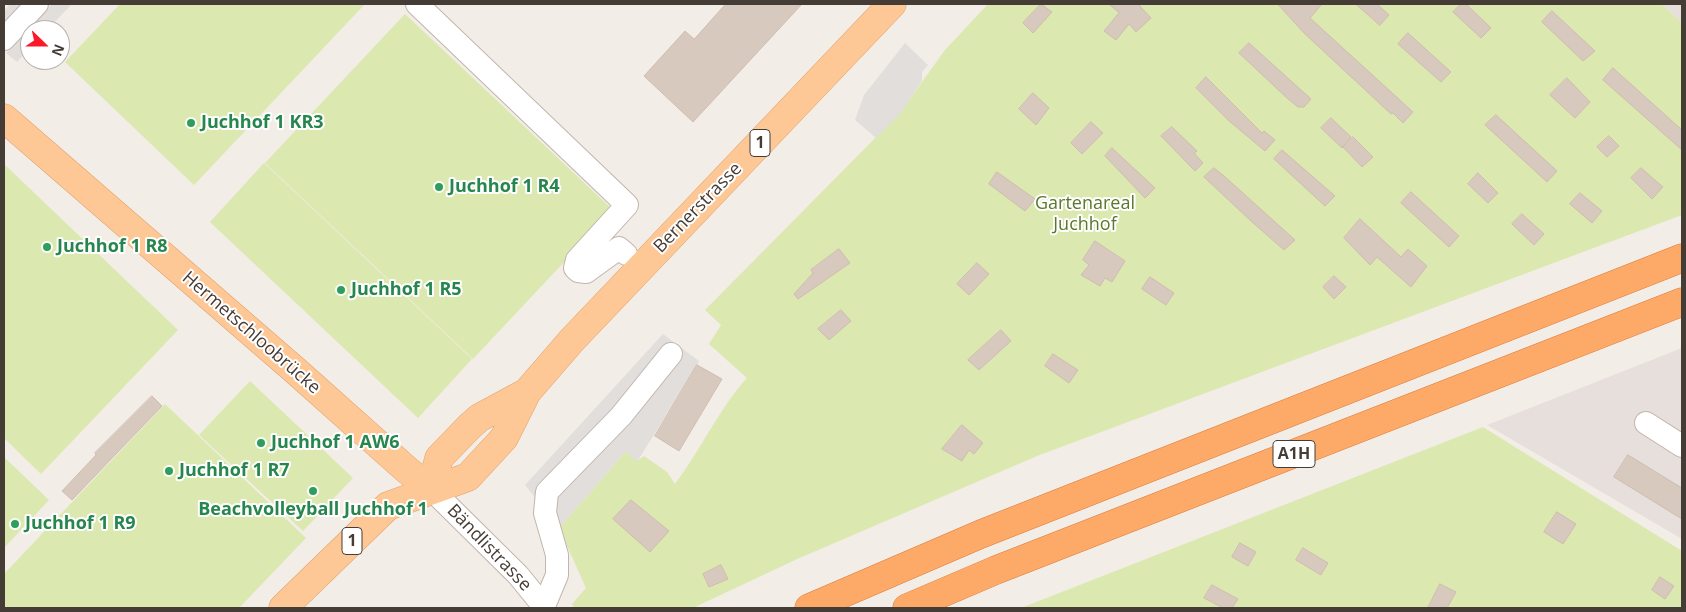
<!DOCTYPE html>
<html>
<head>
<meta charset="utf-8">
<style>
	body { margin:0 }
	#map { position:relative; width:1686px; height:612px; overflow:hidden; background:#f3ede7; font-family:"Open Sans",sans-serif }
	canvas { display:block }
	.frame { position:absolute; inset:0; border:5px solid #463c36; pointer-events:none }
	.north { position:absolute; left:20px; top:20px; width:50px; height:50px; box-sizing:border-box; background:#fff; border:1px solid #b5b1af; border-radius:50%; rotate:112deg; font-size:14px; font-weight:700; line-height:20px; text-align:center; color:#463c36 }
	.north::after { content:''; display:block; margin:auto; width:18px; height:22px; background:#f9192a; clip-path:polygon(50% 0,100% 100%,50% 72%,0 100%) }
</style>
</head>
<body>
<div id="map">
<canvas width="1686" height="612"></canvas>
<div class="frame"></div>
<div class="north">N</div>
</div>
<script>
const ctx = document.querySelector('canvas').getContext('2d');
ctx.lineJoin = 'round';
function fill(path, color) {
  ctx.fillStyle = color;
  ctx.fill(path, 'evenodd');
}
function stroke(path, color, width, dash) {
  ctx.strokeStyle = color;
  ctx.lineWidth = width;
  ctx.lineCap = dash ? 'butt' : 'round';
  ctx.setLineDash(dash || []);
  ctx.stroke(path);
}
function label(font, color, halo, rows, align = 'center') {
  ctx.font = font + ' "Open Sans",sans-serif';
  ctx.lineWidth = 4;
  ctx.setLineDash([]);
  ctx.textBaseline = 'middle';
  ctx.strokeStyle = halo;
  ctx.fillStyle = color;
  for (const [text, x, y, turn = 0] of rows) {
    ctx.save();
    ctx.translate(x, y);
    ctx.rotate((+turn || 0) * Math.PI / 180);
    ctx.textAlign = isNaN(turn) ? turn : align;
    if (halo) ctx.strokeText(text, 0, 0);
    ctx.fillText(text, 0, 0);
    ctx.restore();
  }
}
fill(new Path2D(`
	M1661,4H1682V23Z
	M1682,348V539L1487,425Z`), '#e6dfdc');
fill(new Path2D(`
	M120,4H365L194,185L65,62Z
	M988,4H1661L1682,23V215L1037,456L795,560L693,608H574L572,604L586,588L559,528L626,451L637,461L644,456L667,472L675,484C701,450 718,410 747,378L709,344L721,325L705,310L899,114L945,50Z
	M405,14L613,210L473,359L265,163Z
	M264,163L472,359L418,418L210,222Z
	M4,164L178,330L41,474L4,438Z
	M250,381L353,478L303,531L199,435Z
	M165,404L306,538L239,608H4V574Z
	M1483,427L1682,551V608H1021Z
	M4,457L49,500L4,548Z`), '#dbe8b0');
fill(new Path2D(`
	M10,4H29L4,30V11Z
	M52,4H72L47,30H30V48L17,62L6,53Z
	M905,43L928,65L922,72V81L900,114L876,138L855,120L864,95Z
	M663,334L699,361L697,365L637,462L626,451L559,528L525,485Z`), '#e1dedc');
const building = new Path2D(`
	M726,4H802L693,122L644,76L685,31L694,39Z
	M1041,4L1052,12L1033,33L1023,23Z
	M1109,4H1138L1151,18L1136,32L1129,24L1116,40L1104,31L1119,13Z
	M1278,4H1322L1310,18L1413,112L1403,123L1393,113L1391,114L1304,33Z
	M1356,4H1377L1389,15L1380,25Z
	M1461,4H1466L1491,28L1481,38L1453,12Z
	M1552,11L1595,51L1583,61L1542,22Z
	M1408,33L1451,72L1441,82L1398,44Z
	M1249,43L1311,99L1304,107H1298L1287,98L1239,53Z
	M1613,68L1682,130V150L1603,80Z
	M1206,77L1262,133L1264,131L1275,140L1265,151L1228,120L1196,88Z
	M1567,78L1590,102L1575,118L1550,95Z
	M1033,93L1049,108L1036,125L1019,109Z
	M1496,115L1557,171L1547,182L1485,125Z
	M1331,118L1351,137L1342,148L1321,128Z
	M1091,122L1103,133L1082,154L1071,143Z
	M1172,127L1197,151L1194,153L1203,163L1195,171L1161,136Z
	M1609,136L1619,146L1607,157L1597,147Z
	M1353,137L1373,157L1362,167L1343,147Z
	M1112,148L1155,188L1145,198L1105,156Z
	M1282,150L1335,196L1325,206L1274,159Z
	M1214,168L1224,176L1295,240L1284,250L1251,221L1204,177Z
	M1641,168L1663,187L1652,199L1631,178Z
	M997,172L1035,199L1025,211L989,184Z
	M1478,173L1498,193L1488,203L1468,184Z
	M1411,192L1459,236L1449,247L1401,203Z
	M1580,193L1602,211L1592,223L1570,204Z
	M1522,214L1544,234L1534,245L1512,224Z
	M1360,219L1401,257L1408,249L1427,266L1411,287L1377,257L1370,265L1344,238Z
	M1095,241L1125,261L1112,282L1105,278L1100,286L1081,275L1089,265L1083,260Z
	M839,249L850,263L798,299L794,294L813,273L811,270Z
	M977,263L989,274L969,295L957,284Z
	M1334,276L1346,287L1334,299L1323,287Z
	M1150,277L1174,293L1166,305L1142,289Z
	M841,310L851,321L829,340L818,329Z
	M1001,330L1011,341L979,370L968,360Z
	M1053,354L1078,370L1069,383L1045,366Z
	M697,365L722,379L679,451L655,436Z
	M152,396L162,406L72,500L62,491L96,455L95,453Z
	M962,425L983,443L974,454L969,450L962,461L942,449Z
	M1628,455L1682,488V519L1614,477Z
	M631,500L669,531L650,552L613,519Z
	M1557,512L1576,524L1563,544L1544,532Z
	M1240,543L1256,552L1248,566L1232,557Z
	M1303,548L1328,563L1321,575L1296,560Z
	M721,565L728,579L709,587L703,574Z
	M1660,577L1674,586L1665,599L1652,590Z
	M1440,584L1456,592L1447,608H1428Z
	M1212,585L1238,599L1232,608H1223L1204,598Z`);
fill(building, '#d8c9bf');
stroke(building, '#d0bcb0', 1);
const minor = new Path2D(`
	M417,4L627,205L577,260L575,268L578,271L586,272L619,248L626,254
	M4,39L37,4
	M1646,423L1682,446
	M431,489L518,575L545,608
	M544,606L557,575V555L545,513L547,492L621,416L671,354`);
const major = new Path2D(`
	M4,118L297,372L407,470L431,489
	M431,489L439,458L469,427L479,418L527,392
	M283,608L388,506L468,477L504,438L527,392L572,340L892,4`);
const highway = new Path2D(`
	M809,608L981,534L1682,258
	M907,608L996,570L1682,302`);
stroke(minor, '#c2b5ad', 24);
stroke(major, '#e3a165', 29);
stroke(highway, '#dd7a38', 29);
stroke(minor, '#fff', 22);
stroke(major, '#fec896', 28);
stroke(highway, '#fdaa68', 28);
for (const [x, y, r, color] of [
	[191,123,5,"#2e9e5b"],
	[439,187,5,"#2e9e5b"],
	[47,247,5,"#2e9e5b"],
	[341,290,5,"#2e9e5b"],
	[261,443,5,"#2e9e5b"],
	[169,471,5,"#2e9e5b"],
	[313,491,5,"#2e9e5b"],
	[15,524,5,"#2e9e5b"]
]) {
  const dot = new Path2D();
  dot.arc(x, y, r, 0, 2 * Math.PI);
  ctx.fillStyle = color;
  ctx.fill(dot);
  stroke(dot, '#fff', 2);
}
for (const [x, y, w] of [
	[760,143,20],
	[1294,454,42],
	[352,541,20]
]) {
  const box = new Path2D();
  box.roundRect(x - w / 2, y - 13.5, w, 27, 4);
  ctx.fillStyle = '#fff';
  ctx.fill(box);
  stroke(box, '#463c36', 1);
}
label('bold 16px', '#463c36', null, [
	["1",760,143],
	["A1H",1294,454],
	["1",352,541]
]);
label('bold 18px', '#27864d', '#fff', [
	["Juchhof 1 KR3",201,123],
	["Juchhof 1 R4",449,187],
	["Juchhof 1 R8",57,247],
	["Juchhof 1 R5",351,290],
	["Juchhof 1 AW6",271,443],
	["Juchhof 1 R7",179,471],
	["Beachvolleyball Juchhof 1",313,510,"center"],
	["Juchhof 1 R9",25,524]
], 'left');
label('18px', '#597829', '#fff', [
	["Gartenareal",1085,204],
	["Juchhof",1085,225]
]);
label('18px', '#463c36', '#fff', [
	["Bernerstrasse",698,208,-46],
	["Hermetschloobrücke",251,333,41],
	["Bändlistrasse",489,548,46]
]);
</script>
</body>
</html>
